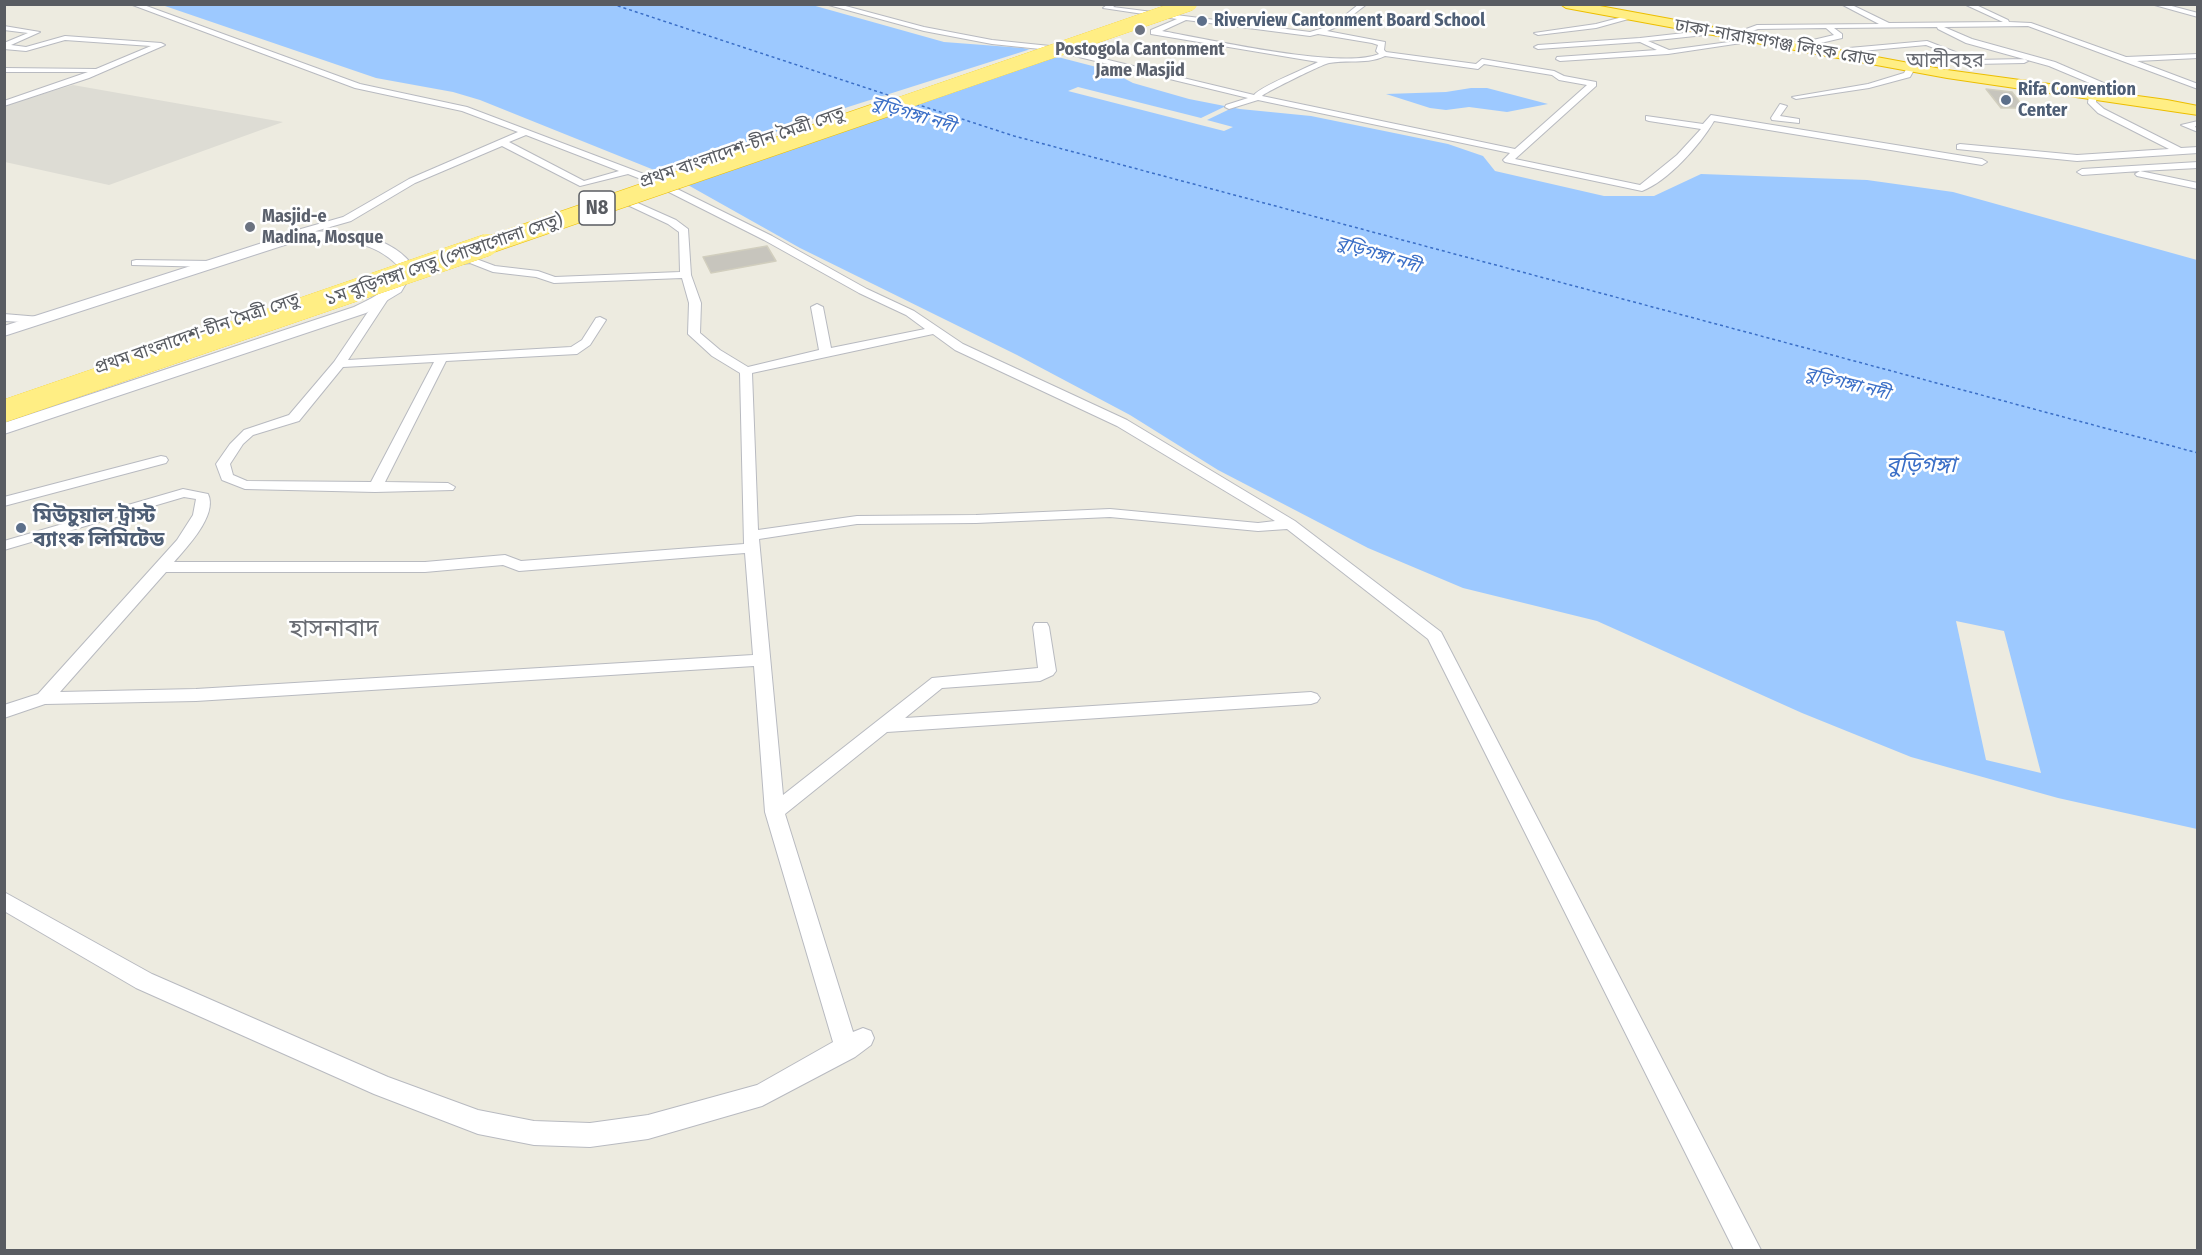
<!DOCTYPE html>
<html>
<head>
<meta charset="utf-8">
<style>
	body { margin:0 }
	#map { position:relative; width:2202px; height:1255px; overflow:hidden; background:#edebe0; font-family:"Fira Sans Condensed",sans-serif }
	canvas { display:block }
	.frame { position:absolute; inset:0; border:6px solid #595c62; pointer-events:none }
</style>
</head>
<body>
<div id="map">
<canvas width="2202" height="1255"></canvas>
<div class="frame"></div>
</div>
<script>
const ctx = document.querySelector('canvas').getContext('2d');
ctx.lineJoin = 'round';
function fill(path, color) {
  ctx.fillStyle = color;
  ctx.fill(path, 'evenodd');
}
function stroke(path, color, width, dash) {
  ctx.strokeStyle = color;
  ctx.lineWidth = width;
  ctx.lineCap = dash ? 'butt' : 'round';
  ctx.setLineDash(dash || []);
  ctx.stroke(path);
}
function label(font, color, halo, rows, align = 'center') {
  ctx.font = font + ' "Fira Sans Condensed","Noto Sans Bengali",sans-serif';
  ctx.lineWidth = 5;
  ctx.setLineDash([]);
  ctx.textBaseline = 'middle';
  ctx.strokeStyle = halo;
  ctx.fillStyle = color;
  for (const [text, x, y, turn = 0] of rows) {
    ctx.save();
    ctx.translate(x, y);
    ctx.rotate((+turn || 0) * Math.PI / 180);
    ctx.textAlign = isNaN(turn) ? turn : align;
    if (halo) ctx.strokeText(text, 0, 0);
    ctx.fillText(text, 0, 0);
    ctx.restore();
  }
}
fill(new Path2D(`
	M73,85L283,122L109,185L5,162V105Z`), '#dddcd4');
fill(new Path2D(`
	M162,5H812L944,42L1023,48L1108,70L1133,83L1189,99L1240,109L1311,116L1448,144L1483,156L1495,171L1604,196H1654L1701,174L1867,180L1953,192L2197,260V829L2058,798L1911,757L1802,713L1597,621L1463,588L1368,548L1218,470L1130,415L1017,355L800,248L679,180L480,100L453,92L376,78Z
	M1471,88H1487L1548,104L1507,112L1469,107L1446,110L1430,108L1386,94L1446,92Z`), '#9dc9ff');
fill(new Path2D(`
	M1034,48L1050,53L671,181L654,174L848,107Z
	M1078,87L1201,118L1226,106L1232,108L1207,120L1233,127L1224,131L1068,91Z
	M1956,621L2004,631L2041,773L1986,760Z`), '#edebe0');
stroke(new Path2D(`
	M612,4L897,98
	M916,104L1014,136L2198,453`), '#3b6fc7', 1.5, [3, 3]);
const building = new Path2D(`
	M1986,89L2012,92L2024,108H2001Z
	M767,246L776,261L711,273L703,257Z`);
fill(building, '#c7c5bd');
stroke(building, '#d1cebe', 1.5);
const street = new Path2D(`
	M130,4H141L360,84L467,107L657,179L772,236L867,289L914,311L963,344L1127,420L1295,521L1441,632L1761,1250H1734L1428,639L1287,529L1258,531L1110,517L976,523L857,524L759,539L783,795L932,678L1038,668L1033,627L1035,623H1047L1049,627L1056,671L1053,675L1040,681L942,688L905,718L1311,692L1317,694L1320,698L1317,702L1311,704L887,732L785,814L853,1032L863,1028L871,1031L874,1038L871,1045L855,1057L762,1106L648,1139L590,1147L534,1145L478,1134L374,1094L136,988L4,911V892L152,974L388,1077L478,1110L534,1121L590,1123L648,1115L757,1085L833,1042L765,812L754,666L196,701L45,704L4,718V705L38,694L177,540L193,515L196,499L184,497L4,550V541L183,489L208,494C218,515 187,547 174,562H425L505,555L521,561L744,544L740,373L712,356L688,334L689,303L682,278L554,283L536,277L493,272L470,263L447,266V262L471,257L495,266L538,271L555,277L680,272L679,232L668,224L619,201L617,199L622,196L676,220L688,229L691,275L701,303L700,333L720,350L748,367L819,350L811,307L817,304L823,307L831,348L925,329L906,315L859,293L764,240L651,183L628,174L580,186L502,146L415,183L351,221L309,233L296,240H288V236L301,229L343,217L409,179L518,132L462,111L355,88ZM526,135L619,171L584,181L509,142ZM933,334L955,350L1117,426L1275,521L1258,523L1110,509L976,515L857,516L758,530L752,373ZM745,553L753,655L196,689L60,692L166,572H425L503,565L519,571Z
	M825,4H838L924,27L992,40L1050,46L1254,95C1261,86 1305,69 1318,62L1151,34V30L1177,19L1103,8L1108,4H1117L1113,7L1310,32L1333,25L1359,4H1367L1337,27L1327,31L1385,42L1384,50L1386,52L1476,64L1482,59L1554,71L1564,76L1596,82V86L1515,159L1640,185L1677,155L1701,129L1649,121L1646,120V116L1703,124L1711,115L1982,159L1987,162L1982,165L1714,121C1700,145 1668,181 1642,191L1505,162L1503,160L1510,153L1258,100L1229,109L1225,107L1226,105L1248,98L1050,50L992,44L924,31ZM1186,20L1310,36L1318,34L1372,43L1378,45L1376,51L1379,54C1342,70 1207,39 1162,31ZM1385,56L1478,69L1484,64L1552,75L1559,80L1587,85L1515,149L1262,96C1264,93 1323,64 1329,63C1348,59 1367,65 1385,56Z
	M1841,4H1850L1889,23L2003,22L1964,4H1974L2008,20L2009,22L2031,23L2126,57L2198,54V58L2137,61L2198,84V89L2028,26L1944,27L1972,39L2055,62L2106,84V90L2097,95L2096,102L2104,109L2181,148L2198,147V153L2077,161L1957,149V145L1960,144L2077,155L2169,149L2098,113L2088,103L2089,94L2099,87L2049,66L1966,43L1938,29L1937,27L1834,28L1842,34V38L1795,49L1792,45L1834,35L1826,28L1758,29L1731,38L1727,36L1757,25L1879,24Z
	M2151,4H2164L2198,13V17Z
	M1630,15L1632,18L1596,28L1538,35L1534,33L1596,24Z
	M4,26L40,32L11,45L26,47L65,36L161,43L165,45L89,78L4,106V101L88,72H4V68L96,69L151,46L65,40L26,51L4,49V43L28,33L4,30Z
	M1711,30L1714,34L1648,41L1669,50L1744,40L1748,42L1668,54L1560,61L1556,59L1557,57L1657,50L1640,42L1538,49L1534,47L1538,45L1640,38Z
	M1927,41L1976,60L2024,59L2028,61L2024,63L1975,64L1926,45L1851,52L1838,57L1834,55L1849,48Z
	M1908,66L1915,68L1910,77L1869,88L1796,99L1792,97L1868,84L1904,73Z
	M1780,104L1787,106L1780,116L1799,119V123L1772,120L1771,118Z
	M2198,121V126H2195L2198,132L2181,125Z
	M2198,162V168L2140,171L2198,183V189L2137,176L2135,174L2140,171L2082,175L2077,172L2082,169Z
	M136,260L212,261L217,264L212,267L132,265V261Z
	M382,296L388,299L348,360L571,347L582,340L596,318L600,317L606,320L590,345L577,354L446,361L385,482L448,483L455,487L453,490L375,492L245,489L222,480L216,464L230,444L244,430L289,415L334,362L378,297ZM434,362L371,482L247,481L233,475L230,464L243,444L253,435L299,421L343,367Z
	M4,314L40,317L46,320L40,323L4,321Z
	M161,456L166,457L168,460L166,463L4,506V497Z`);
const secondary = new Path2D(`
	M306,232C346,230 390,234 415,268L401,292L366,313L4,434V423L354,307C373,298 392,289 400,268C373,238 332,237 294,242L4,336V326L287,235Z`);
const highway = new Path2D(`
	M1560,4H1589L1947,70L2167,100L2198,106V115L1947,78L1566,8Z`);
stroke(street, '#b8bac0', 2);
stroke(secondary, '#b9bbc3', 2);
stroke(highway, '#ecbe00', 2);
fill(street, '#fff');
fill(secondary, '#fff');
fill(highway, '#ffee84');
const highwayBridgeFar2 = new Path2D(`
	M882,110L1190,4`);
const highwayBridgeFar1 = new Path2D(`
	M483,247L887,108`);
const highwayBridge = new Path2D(`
	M4,411L487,245`);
stroke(highwayBridgeFar2, '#ecbe00', 14, []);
stroke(highwayBridgeFar1, '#ecbe00', 18, []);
stroke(highwayBridge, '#ecbe00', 22, []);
stroke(highwayBridgeFar2, '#ffee84', 14);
stroke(highwayBridgeFar1, '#ffee84', 17);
stroke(highwayBridge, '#ffee84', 22);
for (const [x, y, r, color] of [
	[1202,21,6,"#5c6f8a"],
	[1140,30,6,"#6b7280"],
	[2006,100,6,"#5c6f8a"],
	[250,227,6,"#6b7280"],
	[21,528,6,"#5c6f8a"]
]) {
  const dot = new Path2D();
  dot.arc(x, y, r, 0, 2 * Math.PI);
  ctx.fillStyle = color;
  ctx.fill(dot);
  stroke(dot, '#fff', 2);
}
label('bold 18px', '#4e5e75', '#fff', [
	["Riverview Cantonment Board School",1214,21],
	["Rifa Convention",2018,90],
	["Center",2018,111]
], 'left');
label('18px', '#595c62', '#fff', [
	["ঢাকা-নারায়ণগঞ্জ লিংক রোড",1775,43,10],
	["প্রথম বাংলাদেশ-চীন মৈত্রী সেতু",742,148,-19],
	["১ম বুড়িগঙ্গা সেতু (পোস্তাগোলা সেতু)",444,260,-19],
	["প্রথম বাংলাদেশ-চীন মৈত্রী সেতু",197,334,-19]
]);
label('bold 18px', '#5b616d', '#fff', [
	["Postogola Cantonment",1140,50],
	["Jame Masjid",1140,71],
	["Masjid-e",262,217,"left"],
	["Madina, Mosque",262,238,"left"]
]);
label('italic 18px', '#3b6fc7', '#fff', [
	["বুড়িগঙ্গা নদী",913,115,17],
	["বুড়িগঙ্গা নদী",1378,255,17],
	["বুড়িগঙ্গা নদী",1847,384,14]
]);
label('20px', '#6a6d74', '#fff', [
	["আলীবহর",1945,61]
]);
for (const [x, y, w] of [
	[597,208,36]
]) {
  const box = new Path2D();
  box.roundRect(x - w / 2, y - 17, w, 34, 4.5);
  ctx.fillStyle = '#fff';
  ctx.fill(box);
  stroke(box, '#595c62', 1.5);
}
label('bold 20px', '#595c62', null, [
	["N8",597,208]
]);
label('bold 21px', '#4e5e75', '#fff', [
	["মিউচুয়াল ট্রাস্ট",33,516],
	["ব্যাংক লিমিটেড",33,540]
], 'left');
label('italic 22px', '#3b6fc7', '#fff', [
	["বুড়িগঙ্গা",1921,466]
]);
label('24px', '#6a6d74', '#fff', [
	["হাসনাবাদ",334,629]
]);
</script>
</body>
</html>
